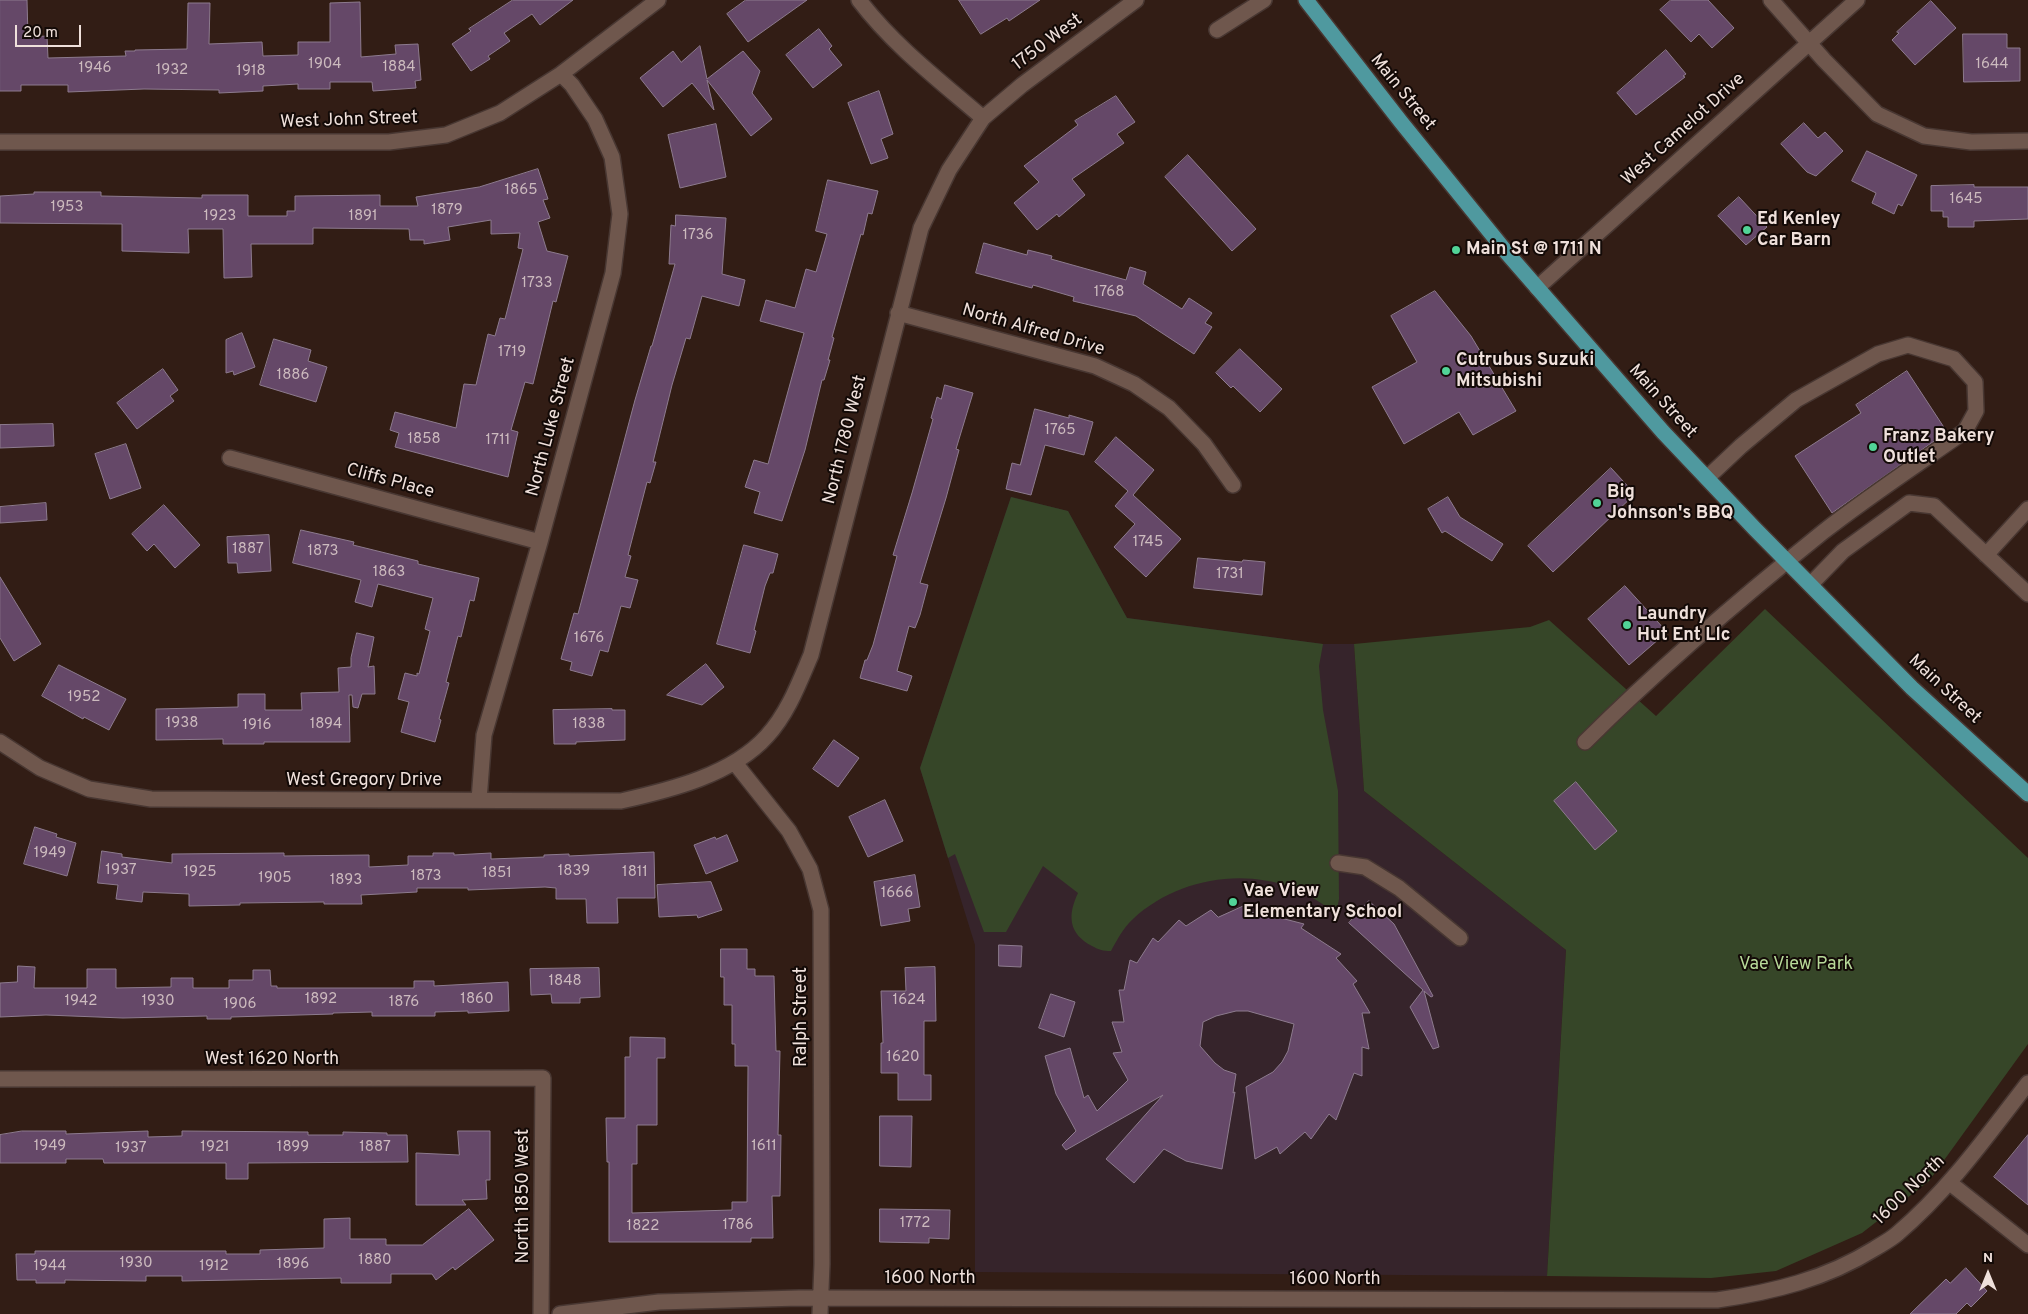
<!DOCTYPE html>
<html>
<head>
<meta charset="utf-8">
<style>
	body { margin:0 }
	#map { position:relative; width:2028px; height:1314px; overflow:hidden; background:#321d15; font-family:Overpass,sans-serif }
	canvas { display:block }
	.north { position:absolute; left:1963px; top:1249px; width:50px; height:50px; -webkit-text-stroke:4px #130a07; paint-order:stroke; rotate:0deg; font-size:14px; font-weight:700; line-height:20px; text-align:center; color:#efe0db }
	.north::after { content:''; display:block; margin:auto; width:18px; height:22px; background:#efe0db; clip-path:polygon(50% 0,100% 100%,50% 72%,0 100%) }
	.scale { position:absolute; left:15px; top:25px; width:66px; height:22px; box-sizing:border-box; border:2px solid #efe0db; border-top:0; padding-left:6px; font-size:15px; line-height:18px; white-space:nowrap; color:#efe0db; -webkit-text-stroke:4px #130a07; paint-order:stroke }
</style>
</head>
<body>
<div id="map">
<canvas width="2028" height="1314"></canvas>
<div class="north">N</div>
<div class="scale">20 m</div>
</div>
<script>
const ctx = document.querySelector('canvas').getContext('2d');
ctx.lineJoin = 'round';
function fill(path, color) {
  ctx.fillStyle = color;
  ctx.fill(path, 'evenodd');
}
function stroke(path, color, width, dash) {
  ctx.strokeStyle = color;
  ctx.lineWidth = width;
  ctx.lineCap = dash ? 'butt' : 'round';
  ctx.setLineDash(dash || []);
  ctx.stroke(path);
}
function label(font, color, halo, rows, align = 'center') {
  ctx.font = font + ' Overpass,sans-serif';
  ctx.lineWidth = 4;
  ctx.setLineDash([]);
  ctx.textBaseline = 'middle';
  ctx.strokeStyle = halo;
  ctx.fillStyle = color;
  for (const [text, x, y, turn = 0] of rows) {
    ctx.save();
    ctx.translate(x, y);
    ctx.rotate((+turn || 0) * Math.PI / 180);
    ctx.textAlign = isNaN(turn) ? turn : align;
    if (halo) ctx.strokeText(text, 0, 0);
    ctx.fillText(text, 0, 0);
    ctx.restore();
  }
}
fill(new Path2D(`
	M1011,497L1068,511L1127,618L1323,644H1354L1364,791L1566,950L1547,1276L975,1272V945L920,768Z`), '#36242b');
fill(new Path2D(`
	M1011,497L1068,511L1127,618L1323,644L1319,666L1323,710L1338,791L1339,899L1336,914C1322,903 1307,893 1290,887C1237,868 1174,881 1133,919C1123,928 1117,940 1111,951C1103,951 1099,950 1092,946C1069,934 1067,916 1078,893L1043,866L1006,932H984L955,854L948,858L920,768Z
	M1765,609L2028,858V1044L1929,1181L1862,1233L1776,1271L1711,1278L1547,1276L1566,950L1364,791L1354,644L1530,627L1549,620L1656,716Z`), '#364628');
const building = new Path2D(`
	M0,0H27L28,37L47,36L48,58L126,56L125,51H135V50L187,49L188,3H210L209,44L262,42L263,56L298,55V42H330V3L360,2L361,57L396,54L395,45L418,44L421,80L415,81L416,88L373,91L372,82H330V89H298V84L263,86V91L219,93V90L144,89L68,92V85H21V91H0Z
	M513,0H573L540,25L532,14L504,33L510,41L488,56L490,59L471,71L452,44L471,31L469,29Z
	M746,0H807L748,42L727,14Z
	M959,0H1040L1009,21L1007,18L981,34Z
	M1671,0H1708L1734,28L1712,48L1699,34L1691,42L1660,10Z
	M1931,1L1956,28L1915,65L1892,40L1899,33L1897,32Z
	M819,29L832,46L829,49L842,65L813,88L786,55Z
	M1963,34H2007V48H2020V81L1964,82Z
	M700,46L707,79L743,51L760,71L752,93L772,119L751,136L707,80L714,110L692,83L663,107L640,78L673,51L681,62Z
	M1666,50L1686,74L1683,76L1685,77L1636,115L1617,93Z
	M879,91L893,134L881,139L888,158L871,164L848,103Z
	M1116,96L1135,122L1117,134L1124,143L1072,179L1085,195L1059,217L1057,214L1037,230L1014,203L1039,182L1024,166L1078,125L1075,121Z
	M1804,123L1818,138L1825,132L1843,151L1816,176L1807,172L1781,144Z
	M716,124L726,177L680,188L668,135Z
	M1867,151L1917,175L1902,206L1898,204L1894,214L1872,203L1876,193L1852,181Z
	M1188,155L1256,229L1232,251L1165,177Z
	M538,169L548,199L543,200L550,218L538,222L547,251L568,256L556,302L553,301L533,384L525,382L511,430L518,432L508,477L395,447L399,433L390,430L395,412L456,428L464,384L476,385L488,334L495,336L500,318L505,319L523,249L518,248L520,233L491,234V220L448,227L450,240L424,244V240H410L409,229L313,228V244H251L252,277L224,278L223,229H188L189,253L122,251V224L0,223V196L34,194V192H101V196L202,198V195H248V216H287V211H295V196L380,195V206H418L416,197L479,187Z
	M828,180L878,191L872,214L868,213L863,235L861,234L832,337L834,338L828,360H830L824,380H822L805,450L782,521L754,513L760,492L745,487L754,460L768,464L804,333L760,321L766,300L795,308L806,269L816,272L827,234L816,231Z
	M1974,185V187H2028V219L1974,221V227H1948V217H1943V211H1931V186Z
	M1739,197L1767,227L1746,245L1718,216Z
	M676,215L726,218L722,274L745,280L739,306L702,296L690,339L686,338L672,385L653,462H656L650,483L647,482L628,555L631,556L625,577L638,580L630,608L621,606L608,652L600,650L592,676L570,670L572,662L561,659L574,613L578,614L635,400L651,346H652L675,264H669L671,225L675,226Z
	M984,243L1027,255L1028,250L1052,256L1051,259L1126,280L1130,267L1146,272L1143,284L1182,309L1189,298L1212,313L1205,323L1212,327L1194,354L1136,316L1073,301L1074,297L1033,285L1032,288L976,273Z
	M1435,291L1471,336L1516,411L1473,435L1459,412L1404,444L1372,387L1417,362L1391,316Z
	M242,333L255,367L234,375L233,371L226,373V340Z
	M274,339L311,350L308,361L327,367L316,402L260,385Z
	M1240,349L1282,389L1260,412L1233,386L1231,388L1216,373Z
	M163,369L178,390L170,396L174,401L137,429L117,403Z
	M1907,371L1947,432L1832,513L1795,456L1861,413L1856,405Z
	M945,385L973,393L956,449L959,450L946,498L920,583L928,585L920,615L915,628L909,626L897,671L912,676L907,691L860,678L865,660H867L873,645L897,556L893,555L912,493L933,419L931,418L937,397L941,399Z
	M1035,409L1069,418V415L1093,422L1084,455L1045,445L1031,495L1006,489L1012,463L1020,465Z
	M53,424L54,446L0,448V425Z
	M1116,437L1154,470L1133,495L1181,539L1146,577L1114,547L1135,524L1115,506L1128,491L1095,462Z
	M126,444L141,488L110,499L95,454Z
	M1611,468L1635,494L1553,572L1528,546Z
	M1448,497L1460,517L1503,544L1492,561L1445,531L1442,533L1428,509Z
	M46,503L47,520L0,523V507Z
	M164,505L200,545L175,568L154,544L147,551L132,534Z
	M301,530L354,542L353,545L418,561V564L479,578L474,601L470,600L461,637L458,636L446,682L449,683L439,719L441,720L435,742L401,732L409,702L398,699L405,673L417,676V673L419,674L430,631L425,629L433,598L378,584L372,607L355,602L361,580L293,563Z
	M269,535L271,571L238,573L237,563H228L227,537Z
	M744,545L778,554L773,573H770L765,586L754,630L756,631L750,653L717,644Z
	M1198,558L1242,562L1243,560L1265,562L1262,595L1194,588Z
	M0,577L41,644L14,661L0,638Z
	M1625,586L1667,632L1629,665L1588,619Z
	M357,633L374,637L368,667L374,666L375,694H362L358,708L353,707L352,695H349L350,742H264V744H223V739L156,740V709L238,707V694H265V710H302L301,693L339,692L338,668L351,667V658Z
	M706,664L724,687L702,705L667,695Z
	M59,665L126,699L109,730L84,717L83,719L42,696Z
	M612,709V710H625V740L576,742V744H554L553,710Z
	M834,740L859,758L838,787L813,769Z
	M1576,782L1617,831L1595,850L1554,801Z
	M885,800L903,841L868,857L849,817Z
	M35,827L57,834L56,837L76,843L67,876L24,864Z
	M727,835L738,861L706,874L694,845L715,837L716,839Z
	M102,851L122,854V857L172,863V854L284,853V856L369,855V867L408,865V856H433V853H454V855L491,853V859L544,857V855L569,854V856L654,852L655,898H617L618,923H587L586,899H556V888L545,887L468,890V888H417V892L361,895L362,904H324V902L240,903V905L189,906V894L143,892L142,902L116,899L118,885L98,883Z
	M915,875L920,907L908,909L910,921L881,926L874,882Z
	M711,882L722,910L698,918L697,915L659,917L657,885Z
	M1369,901L1394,924L1433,996L1431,997L1424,991L1439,1047L1433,1049L1410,1007L1423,990L1349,923Z
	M1244,906V913L1275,912L1273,916L1304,924L1301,928L1341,954L1336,958L1357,981L1353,984L1370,1013H1362L1369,1049L1362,1047V1076L1354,1073L1336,1120L1329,1114L1311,1139L1305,1132L1280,1154L1277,1147L1255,1159L1246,1087L1273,1072L1282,1062L1288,1051L1294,1024L1248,1011H1236L1216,1016L1203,1022L1200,1046L1215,1063L1224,1070L1236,1074L1233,1093L1235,1092L1222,1169L1186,1161L1164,1149L1134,1183L1106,1159L1163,1095L1066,1150L1062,1145L1076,1131L1056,1094L1045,1056L1070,1048L1084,1098L1088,1095L1097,1111L1128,1080L1113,1053L1122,1052L1112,1022H1124L1119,990H1124L1130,960L1137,963L1153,938L1158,942L1179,920L1186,926L1211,910L1218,917Z
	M999,945L1022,946L1021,967L999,966Z
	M721,949H747V969H755V976H774L776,1051H780L778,1135H781L780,1196H772L773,1238H751V1242H609V1162H607L606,1118H625V1057H630V1037L665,1038V1058H657V1125H637V1164H632V1213L732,1210V1202H747L748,1066H735V1044H732V1005H724V977H721Z
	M18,966L35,967L34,988H87V969H116V988L171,987V978H193V988H229V980H253V970H270L271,986H277V988H414V981H434V986L508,982L509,1011L468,1013V1011L435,1012V1016H372V1012L333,1013V1014L231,1017V1019H207V1016L123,1018L46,1015L0,1017V983L17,982Z
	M935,967L936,1021H924V1075H931V1100H898V1073H881V1043H883L881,991H906L905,968Z
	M599,968L600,997L580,998V1003H552L551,994L531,995L530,969Z
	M1051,994L1075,1002L1064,1037L1039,1028Z
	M880,1116H912L911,1167L880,1166Z
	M22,1131H66V1134L148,1131V1137L182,1136V1131L308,1132V1135H343V1132L387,1133V1135H407L408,1162L248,1163V1179H226V1163H104L103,1159H66V1163H0V1135Z
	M458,1131H490V1180H486L487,1199L462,1200L466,1205H416V1153L459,1155Z
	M2028,1135V1205L1994,1177Z
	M469,1209L494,1240L455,1270L453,1267L436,1280L432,1274H391V1283H341V1278L182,1281V1276H146V1281L65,1280V1283H36V1280H17L16,1254H35V1251H226V1254H260V1250L324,1248V1219L350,1218V1239H386V1245H422Z
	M880,1209L950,1210L949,1239L929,1238V1243L880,1242Z
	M1966,1268L1987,1291L1971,1307L1967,1303L1956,1314H1910L1946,1279L1950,1283Z`);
fill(building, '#654868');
stroke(building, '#8d7b8e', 1);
const minor = new Path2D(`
	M859,0C893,45 940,81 983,118
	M1771,0L1824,60L1877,114L1924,136L1971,142L2028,141
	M1217,30L1264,0
	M0,142H389L446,135L500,113L561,74L658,0
	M1537,288L1857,0
	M898,313L1095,366L1134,384L1169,408L1204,444L1233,485
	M230,458L540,542
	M1986,555L2028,509
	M1811,584L1843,551L1909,503L1934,506L2028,594
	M0,742L40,768L89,789L151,799L621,801C670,790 732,775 767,736C788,713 799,683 811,655L921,228L949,170L983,118L1022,85L1136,0
	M1585,742C1660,667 1741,598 1823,532C1869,496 1918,464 1965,431L1976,411L1975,382L1954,359L1908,345L1878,354L1796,400L1741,446L1707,478
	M735,763L789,831L810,869L821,910L822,1264L820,1314
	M479,800L484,735L540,542L613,273L620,214L612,157L595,119L572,85L561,74
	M1338,863L1365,867L1399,888L1460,938
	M0,1079L543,1078L541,1314
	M1950,1183L2028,1245
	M560,1314L659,1302L799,1298L1717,1300C1773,1292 1826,1279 1874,1249C1882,1244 1890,1240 1897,1234C1948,1191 1987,1136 2028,1083`);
const major = new Path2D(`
	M1306,0L1401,122L1507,253L1663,432L1755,529L1912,688L2028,794`);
stroke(minor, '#483732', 18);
stroke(major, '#483732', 18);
stroke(minor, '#6f574d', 15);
stroke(major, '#4f999f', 15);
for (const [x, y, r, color] of [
	[1747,230,5,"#51d397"],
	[1456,250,5,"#51d397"],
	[1446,371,5,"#51d397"],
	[1873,447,5,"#51d397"],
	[1597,503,5,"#51d397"],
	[1627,625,5,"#51d397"],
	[1233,902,5,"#51d397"]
]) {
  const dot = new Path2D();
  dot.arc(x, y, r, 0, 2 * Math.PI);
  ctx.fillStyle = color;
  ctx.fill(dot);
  stroke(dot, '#130a07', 2);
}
label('15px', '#ccbabe', null, [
	["1904",325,65],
	["1644",1992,65],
	["1884",399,68],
	["1946",95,69],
	["1932",172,71],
	["1918",251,72],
	["1865",521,191],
	["1645",1966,200],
	["1953",67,208],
	["1879",447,211],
	["1923",220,217],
	["1891",363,217],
	["1736",698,236],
	["1733",537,284],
	["1768",1109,293],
	["1719",512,353],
	["1886",293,376],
	["1765",1060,431],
	["1858",424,440],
	["1711",498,441],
	["1745",1148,543],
	["1887",248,550],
	["1873",323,552],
	["1863",389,573],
	["1731",1230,575],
	["1676",589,639],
	["1952",84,698],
	["1938",182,724],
	["1894",326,725],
	["1838",589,725],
	["1916",257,726],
	["1949",50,854],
	["1937",121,871],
	["1839",574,872],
	["1925",200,873],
	["1811",635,873],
	["1851",497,874],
	["1873",426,877],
	["1905",275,879],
	["1893",346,881],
	["1666",897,894],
	["1848",565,982],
	["1892",321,1000],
	["1860",477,1000],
	["1624",909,1001],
	["1942",81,1002],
	["1930",158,1002],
	["1876",404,1003],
	["1906",240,1005],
	["1620",903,1058],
	["1949",50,1147],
	["1611",764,1147],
	["1921",215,1148],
	["1899",293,1148],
	["1887",375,1148],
	["1937",131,1149],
	["1772",915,1224],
	["1786",738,1226],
	["1822",643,1227],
	["1880",375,1261],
	["1930",136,1264],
	["1896",293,1265],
	["1944",50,1267],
	["1912",214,1267]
]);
label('18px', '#efe0db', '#130a07', [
	["1750 West",1048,43,-37],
	["Main Street",1402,93,51],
	["West John Street",349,121,-2],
	["West Camelot Drive",1684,130,-42],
	["North Alfred Drive",1033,331,16],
	["Main Street",1662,402,48],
	["North Luke Street",552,427,-75],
	["North 1780 West",846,440,-76],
	["Cliffs Place",390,482,15],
	["Main Street",1944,690,43],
	["West Gregory Drive",364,781],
	["Ralph Street",802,1017,-90],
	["West 1620 North",272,1060],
	["1600 North",1910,1191,-44],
	["North 1850 West",524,1196,-90],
	["1600 North",930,1279],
	["1600 North",1335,1280]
]);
label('bold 18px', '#efe0db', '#130a07', [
	["Ed Kenley",1757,220],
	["Car Barn",1757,241],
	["Main St @ 1711 N",1466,250],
	["Cutrubus Suzuki",1456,361],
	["Mitsubishi",1456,382],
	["Franz Bakery",1883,437],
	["Outlet",1883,458],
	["Big",1607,493],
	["Johnson's BBQ",1607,514],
	["Laundry",1637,615],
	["Hut Ent Llc",1637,636],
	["Vae View",1243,892],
	["Elementary School",1243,913]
], 'left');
label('18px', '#b7d999', '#130a07', [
	["Vae View Park",1796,965]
]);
</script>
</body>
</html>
